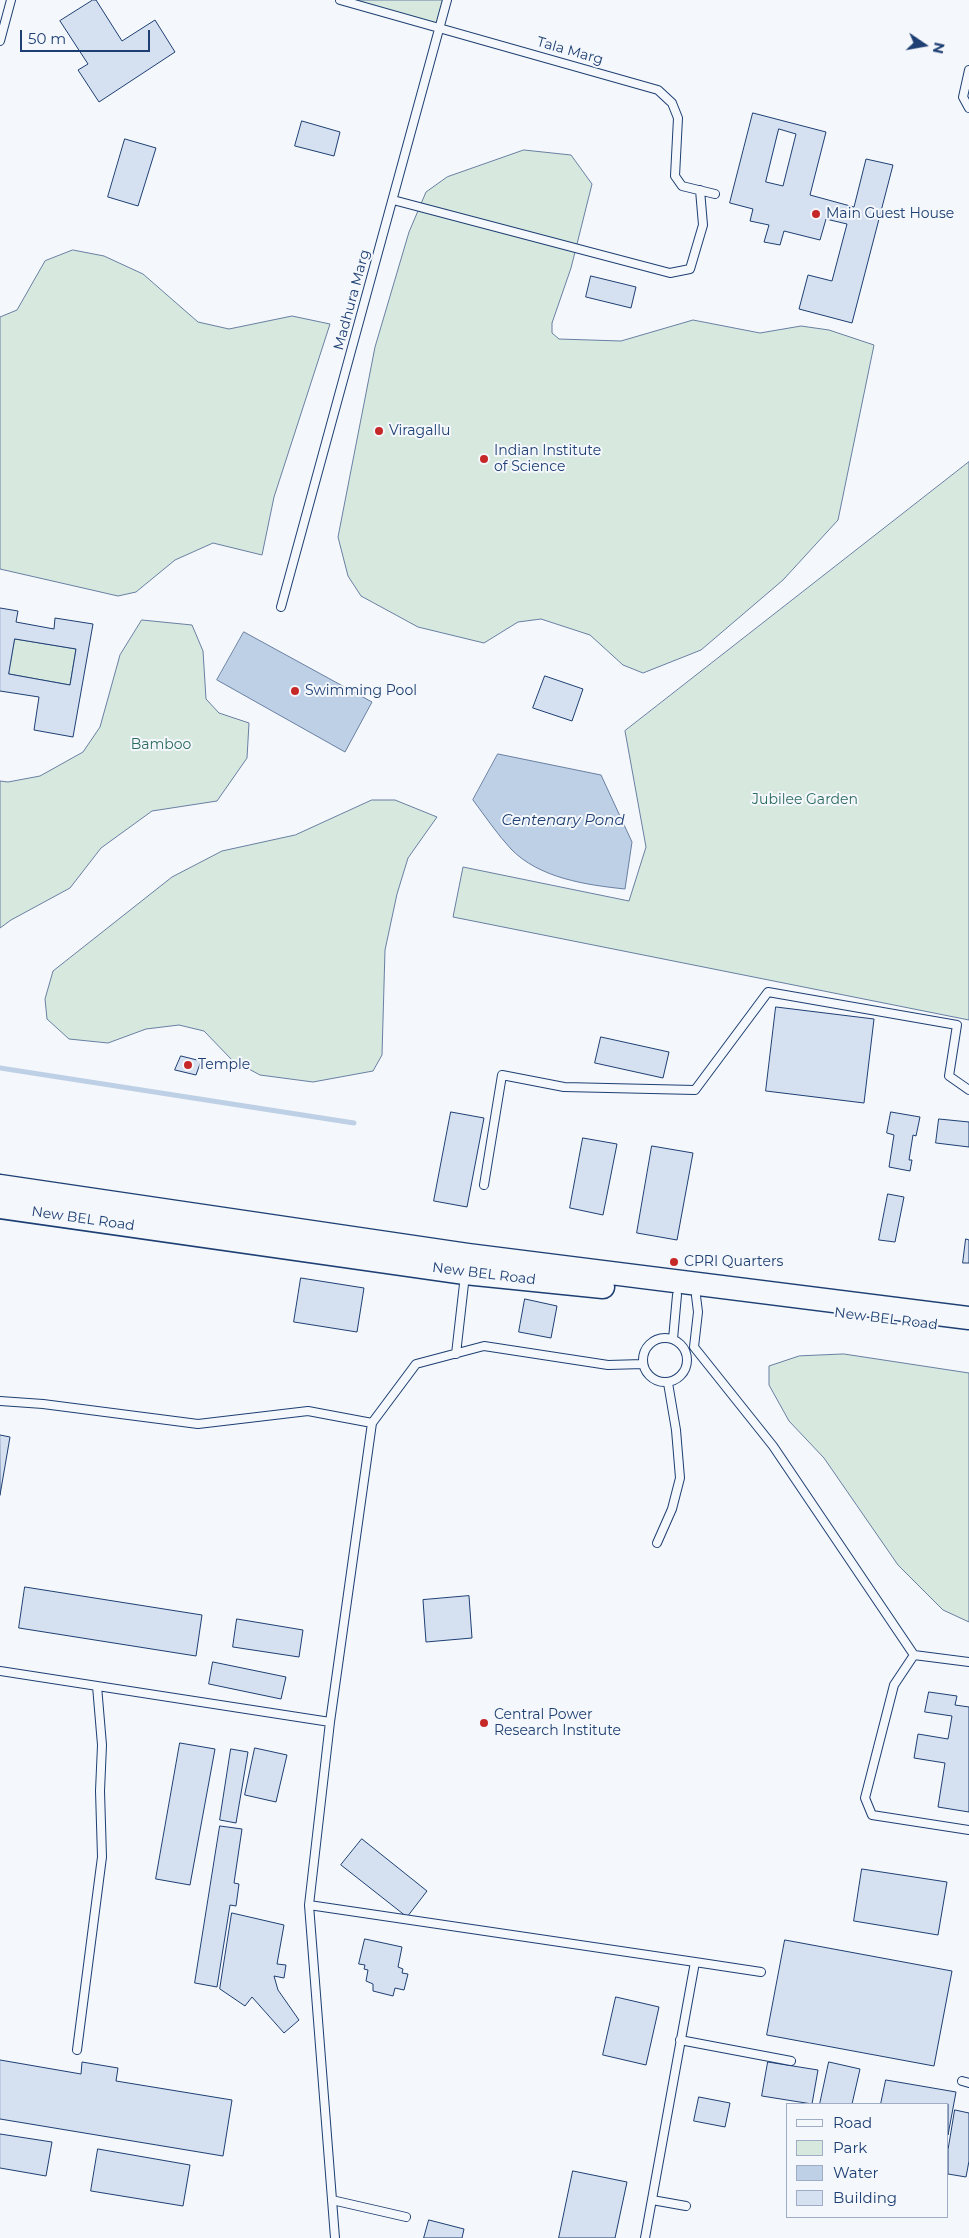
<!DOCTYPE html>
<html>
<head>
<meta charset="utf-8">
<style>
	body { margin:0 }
	#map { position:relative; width:969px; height:2238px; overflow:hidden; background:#f4f7fb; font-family:Montserrat,sans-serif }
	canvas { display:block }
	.legend { position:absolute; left:786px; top:2103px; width:162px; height:115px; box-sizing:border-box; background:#f4f7fb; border:1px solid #9eadc5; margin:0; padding:6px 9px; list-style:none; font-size:15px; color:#1d3f73 }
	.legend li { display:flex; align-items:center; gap:10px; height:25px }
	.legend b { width:25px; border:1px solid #9eadc5 }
	.north { position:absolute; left:899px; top:20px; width:50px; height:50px; -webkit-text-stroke:4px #f4f7fb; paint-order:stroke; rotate:102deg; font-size:14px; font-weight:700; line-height:20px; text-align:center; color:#1d3f73 }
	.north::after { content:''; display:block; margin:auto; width:18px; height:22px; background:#1d3f73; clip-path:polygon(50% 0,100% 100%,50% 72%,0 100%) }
	.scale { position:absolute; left:20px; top:30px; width:130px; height:22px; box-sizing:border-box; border:2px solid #1d3f73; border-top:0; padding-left:6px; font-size:15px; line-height:18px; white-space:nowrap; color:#1d3f73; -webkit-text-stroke:4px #f4f7fb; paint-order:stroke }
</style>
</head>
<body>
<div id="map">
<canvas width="969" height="2238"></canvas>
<ul class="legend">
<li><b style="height:6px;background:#f4f7fb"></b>Road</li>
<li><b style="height:14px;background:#d7e8df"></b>Park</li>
<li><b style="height:14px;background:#bed0e5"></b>Water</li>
<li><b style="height:14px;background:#d5e0f0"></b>Building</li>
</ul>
<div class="north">N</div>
<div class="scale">50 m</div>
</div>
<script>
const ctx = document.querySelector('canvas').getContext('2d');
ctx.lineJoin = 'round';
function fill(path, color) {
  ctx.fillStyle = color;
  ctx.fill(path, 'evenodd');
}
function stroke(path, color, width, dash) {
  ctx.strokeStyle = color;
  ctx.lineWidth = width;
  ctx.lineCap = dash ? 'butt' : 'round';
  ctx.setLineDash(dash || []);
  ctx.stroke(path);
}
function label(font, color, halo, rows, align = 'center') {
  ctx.font = font + ' Montserrat,sans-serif';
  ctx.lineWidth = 4;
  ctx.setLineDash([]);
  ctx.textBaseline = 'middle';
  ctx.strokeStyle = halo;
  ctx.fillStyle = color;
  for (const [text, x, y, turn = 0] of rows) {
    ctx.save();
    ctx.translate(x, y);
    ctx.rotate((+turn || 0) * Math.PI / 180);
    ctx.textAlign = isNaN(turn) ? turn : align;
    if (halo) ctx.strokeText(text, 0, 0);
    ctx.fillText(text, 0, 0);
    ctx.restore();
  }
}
const green = new Path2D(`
	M340,0H447L440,27Z
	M524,150L571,155L592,184L571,268L552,323V333L559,339L621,341L693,320L760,333L801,326L829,330L874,345L838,520L783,580L701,650L643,673L623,665L590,635L541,619L518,622L484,643L418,627L361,596L348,576L338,537L375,347L409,232L426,192L447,177Z
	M73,250L104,256L143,274L198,322L229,329L292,316L330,324L274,497L262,555L213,543L175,560L136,592L118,596L0,569V317L17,310L45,261Z
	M969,462V1020L453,917L463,867L629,901L646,847L625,731Z
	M142,620L192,625L203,651L206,699L219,713L249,723L247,758L217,801L152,811L101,848L70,888L11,920L0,928V781L8,782L40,776L83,752L100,727L120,655Z
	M15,639L76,649L70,685L9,674Z
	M372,800H395L437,817L408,858L397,894L385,950L382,1055L373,1071L313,1082L260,1075L232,1060L204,1031L179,1025L146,1029L108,1043L69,1039L47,1019L45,999L53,971L172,877L222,851L295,835Z
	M844,1354L969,1373V1622L943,1610L898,1565L824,1458L789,1421L769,1385V1366L799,1356Z`);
fill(green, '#d7e8df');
stroke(green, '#687fa3', 1);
const water = new Path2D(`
	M244,632L372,702L345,752L217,680Z
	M498,754L601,775L632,842L625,889C586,885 539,878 511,849C497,834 485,816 473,800Z`);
fill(water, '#bed0e5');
stroke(water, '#687fa3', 1);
stroke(new Path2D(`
	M0,1068L354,1123`), '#bed0e5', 5);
const building = new Path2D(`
	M93,0H96L122,41L155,20L175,52L99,102L78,70L88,64L60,21Z
	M753,113L826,132L810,195L854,207L866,159L893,165L852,323L799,309L808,275L832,281L847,224L826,219L820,240L784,231L780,245L764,242L769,225L750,221L753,209L730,203ZM779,129L796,134L783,186L766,182Z
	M302,121L340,132L334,156L295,146Z
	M125,139L156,148L138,206L108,197Z
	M591,276L636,287L631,308L586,297Z
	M0,608L18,611L16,622L54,629L55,618L93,624L73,737L34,730L39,697L0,691ZM15,639L76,649L70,685L9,674Z
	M545,676L583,689L572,721L533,708Z
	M776,1007L874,1019L864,1103L766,1091Z
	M601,1037L669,1052L663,1078L595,1063Z
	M181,1056L201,1061L196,1075L175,1070Z
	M451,1112L484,1118L467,1207L434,1201Z
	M891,1112L920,1117L916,1136L913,1135L909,1160H912L910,1171L889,1167L894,1135L887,1133Z
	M939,1119L969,1122V1147L936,1143Z
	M583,1138L617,1144L603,1215L570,1208Z
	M652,1146L693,1153L677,1240L637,1233Z
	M888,1194L904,1197L895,1242L879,1240Z
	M966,1239L969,1240V1263H963Z
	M301,1278L364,1288L357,1332L294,1322Z
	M525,1299L557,1306L551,1338L519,1332Z
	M0,1435L10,1437L0,1495Z
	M25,1587L202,1615L196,1656L19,1628Z
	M469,1596L472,1638L426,1642L423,1600Z
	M237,1619L303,1630L299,1657L233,1647Z
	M213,1662L286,1677L281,1699L209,1684Z
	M929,1692L957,1696L955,1705L969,1707V1812L938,1807L945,1763L914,1758L918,1734L948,1739L952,1716L925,1712Z
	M180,1743L215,1749L190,1885L156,1879Z
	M255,1748L287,1755L276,1802L245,1795Z
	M231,1749L248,1752L236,1823L220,1820Z
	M220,1826L242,1829L234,1883L239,1884L236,1906L230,1905L217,1987L195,1983Z
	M362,1839L427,1891L407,1917L341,1865Z
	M862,1869L947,1882L938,1935L854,1921Z
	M232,1913L284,1925L277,1964L286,1965L284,1978L274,1976L278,1990L299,2020L284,2033L252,1997L245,2006L220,1989Z
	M365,1939L402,1947L398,1967L403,1969L402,1973L408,1974L404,1990L395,1988L393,1996L373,1991V1984L366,1981L368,1970L364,1969L365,1965L359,1964Z
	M785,1940L952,1971L934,2066L767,2035Z
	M616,1997L659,2007L646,2065L603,2055Z
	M0,2060L81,2074L82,2062L118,2068L116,2081L232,2100L223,2156L0,2119Z
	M768,2062L818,2070L812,2104L762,2096Z
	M829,2062L860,2069L852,2104H820Z
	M886,2080L956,2092L948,2135V2104H881Z
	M699,2097L730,2103L725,2127L694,2121Z
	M955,2110L969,2113V2161L966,2177L948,2174V2150Z
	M0,2134L52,2142L46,2176L0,2168Z
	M98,2149L190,2165L183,2206L91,2191Z
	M573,2171L627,2182L615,2238H559Z
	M429,2220L464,2229L462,2238H424Z`);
fill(building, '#d5e0f0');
stroke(building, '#1d3f73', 1);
const lane = new Path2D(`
	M340,0L658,90L672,103L678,118L675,176L682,186L715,194
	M0,41L11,0
	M969,70L963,97L969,108
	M393,200L670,273L690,269L703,225L700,190
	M281,607L447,0
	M484,1185L502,1075L564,1087L695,1090L768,992L957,1025L949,1076L969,1090
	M696,1296L698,1312L694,1347L773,1446L914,1655
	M643 1360a22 22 0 1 1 44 0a22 22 0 1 1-44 0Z
	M673,1339L677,1295
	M456,1354L465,1275
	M643,1364L608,1365L484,1346L416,1364L372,1423L330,1722L309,1905L695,1962L645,2238
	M0,1401L43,1404L198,1424L308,1411L372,1423
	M657,1543L672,1509L680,1478L676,1430L668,1383
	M969,1662L914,1655L894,1685L865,1798L872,1815L969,1830
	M0,1671L330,1722
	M309,1905L335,2238
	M695,1962L761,1972
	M680,2040L791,2061
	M77,2050L102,1857L100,1791L102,1745L97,1686
	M962,2081L969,2083
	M332,2200L406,2217
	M652,2200L686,2206`);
const secondary = new Path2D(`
	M0,1186L468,1255L969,1318
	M0,1207L465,1273L603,1287`);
stroke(lane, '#1d3f73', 10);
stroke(secondary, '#1d3f73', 25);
stroke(lane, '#f4f7fb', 8);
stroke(secondary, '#f4f7fb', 22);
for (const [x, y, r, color] of [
	[816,214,5,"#c62828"],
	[379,431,5,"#c62828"],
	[484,459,5,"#c62828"],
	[295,691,5,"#c62828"],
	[188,1065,5,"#c62828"],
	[674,1262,5,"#c62828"],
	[484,1723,5,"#c62828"]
]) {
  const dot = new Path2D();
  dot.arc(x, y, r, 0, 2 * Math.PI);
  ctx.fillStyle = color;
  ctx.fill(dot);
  stroke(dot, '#f4f7fb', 2);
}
label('14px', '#1d3f73', '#f4f7fb', [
	["Tala Marg",570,51,16],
	["Madhura Marg",352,300,-75],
	["New BEL Road",83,1219,8],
	["New BEL Road",484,1274,7],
	["New BEL Road",886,1319,7]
]);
label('14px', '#1d3f73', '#f4f7fb', [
	["Main Guest House",826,214],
	["Viragallu",389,431],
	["Indian Institute",494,451],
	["of Science",494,467],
	["Swimming Pool",305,691],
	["Temple",198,1065],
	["CPRI Quarters",684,1262],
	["Central Power",494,1715],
	["Research Institute",494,1731]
], 'left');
label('14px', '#2c6c60', '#f4f7fb', [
	["Bamboo",161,745],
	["Jubilee Garden",805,800]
]);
label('italic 15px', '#1d3f73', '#f4f7fb', [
	["Centenary Pond",563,821]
]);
</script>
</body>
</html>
